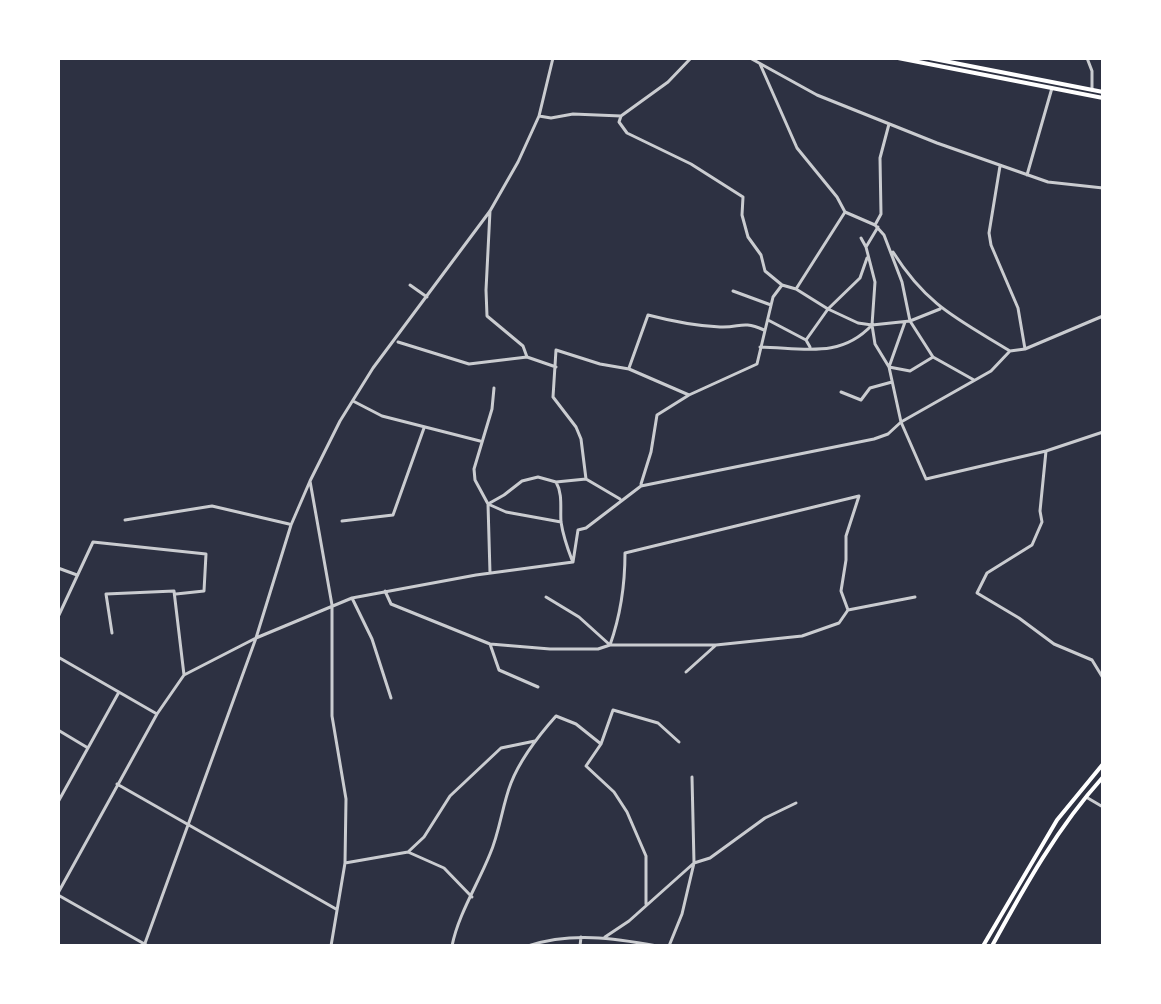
<!DOCTYPE html>
<html>
<head>
<meta charset="utf-8">
<style>
	body { margin:0 }
	#map { position:relative; width:1161px; height:1004px; overflow:hidden; background:#2d3142; font-family:"Exo 2",sans-serif }
	canvas { display:block }
	.frame { position:absolute; inset:0; border:60px solid #fff; pointer-events:none }
</style>
</head>
<body>
<div id="map">
<canvas width="1161" height="1004"></canvas>
<div class="frame"></div>
</div>
<script>
const ctx = document.querySelector('canvas').getContext('2d');
ctx.lineJoin = 'round';
function stroke(path, color, width, dash) {
  ctx.strokeStyle = color;
  ctx.lineWidth = width;
  ctx.lineCap = dash ? 'butt' : 'round';
  ctx.setLineDash(dash || []);
  ctx.stroke(path);
}
stroke(new Path2D(`
	M750,58L817,95L937,143L1048,182L1103,188
	M1087,58L1092,71V90
	M760,64L797,148L837,197L845,212L875,225L884,235L902,282L910,321L933,357L974,380
	M539,116L551,118L573,114L621,116L668,82L691,58
	M621,116L619,122L627,133L691,164L743,197L742,215L748,237L761,255L765,271L782,285L796,289L828,309L858,323L872,325L910,321L940,309
	M1000,166L989,233L991,245L1018,308L1025,349
	M1027,175L1052,88
	M490,211L486,290L487,316L523,346L527,357
	M875,225L881,214L880,158L889,124
	M878,227L866,247L875,282L872,325L875,344L889,367L901,422L926,479L1046,451L1103,432
	M861,238L866,247
	M893,252C927,306 958,319 1010,351
	M410,285L427,297
	M796,289L845,212
	M733,291L771,305
	M768,320L806,340L810,347
	M806,340L828,309L860,278L867,258
	M398,342L469,364L527,357L556,367
	M760,347C804,348 840,359 872,325
	M889,367L905,322
	M889,367L910,371L933,357
	M629,368L648,315C671,321 695,326 720,327C741,328 741,320 764,330
	M841,392L861,400L870,388L892,382
	M353,401L382,416L480,441
	M1046,451L1040,511L1042,522L1032,545L987,573L977,593L1019,618L1054,644L1092,660L1103,678
	M586,479L581,439L576,427L553,397L556,350L600,364L629,369L689,395
	M310,481L332,605V716L346,799L345,863L331,946
	M556,482C563,494 560,509 561,522C563,535 567,547 572,560
	M641,484L651,452L657,415L689,395L757,364L773,297L782,285
	M859,496L846,536V560L841,591L848,610L915,597
	M488,504L504,495L522,481L538,477L556,482L586,479L620,499
	M488,504L506,512L561,522
	M125,520L212,506L289,524
	M342,521L393,515L424,428
	M573,562L578,530L586,528L641,486L874,439L888,434L901,422L991,371L1010,351L1025,349L1103,316
	M58,568L77,575
	M490,573L488,504L475,480L474,469L492,409L494,388
	M385,591L391,604L490,644L550,649H598L610,645H716L802,636L839,623L848,610
	M546,597L579,617L610,645
	M352,598L372,639L391,698
	M58,617L93,542L206,554L204,591L176,594
	M112,633L106,594L174,591L184,675
	M490,644L499,670L538,687
	M610,645C621,614 625,586 625,553L859,496
	M58,657L157,714
	M686,672L716,645
	M58,730L88,748
	M117,784L336,909
	M1086,797L1103,807
	M58,802L119,692
	M408,852L444,868L472,897
	M345,863L408,852L424,837L450,796L501,748L535,741
	M1103,867V874
	M58,893L157,714L184,675L256,638L352,598L476,575L573,562
	M58,895L148,946
	M646,904V856L627,812L614,792L586,766L601,744L613,710L658,723L679,742
	M605,937L629,921L694,863L710,858L765,818L796,803
	M144,946L256,638L291,525L310,481L340,421L373,368L490,211L518,162L539,116L553,58
	M452,946C458,915 478,884 490,854C500,831 502,806 511,783C520,760 540,734 556,716L576,724L601,744
	M528,946C571,932 614,938 657,946
	M580,946L581,937
	M669,946L682,914L694,863L692,777`), '#caccd0', 3);
stroke(new Path2D(`
	M983,946L1057,820L1103,764
	M992,946C1025,886 1057,828 1103,777`), '#fff', 4);
stroke(new Path2D(`
	M898,58L1103,98
	M929,58L1103,92`), '#fff', 4);
</script>
</body>
</html>
